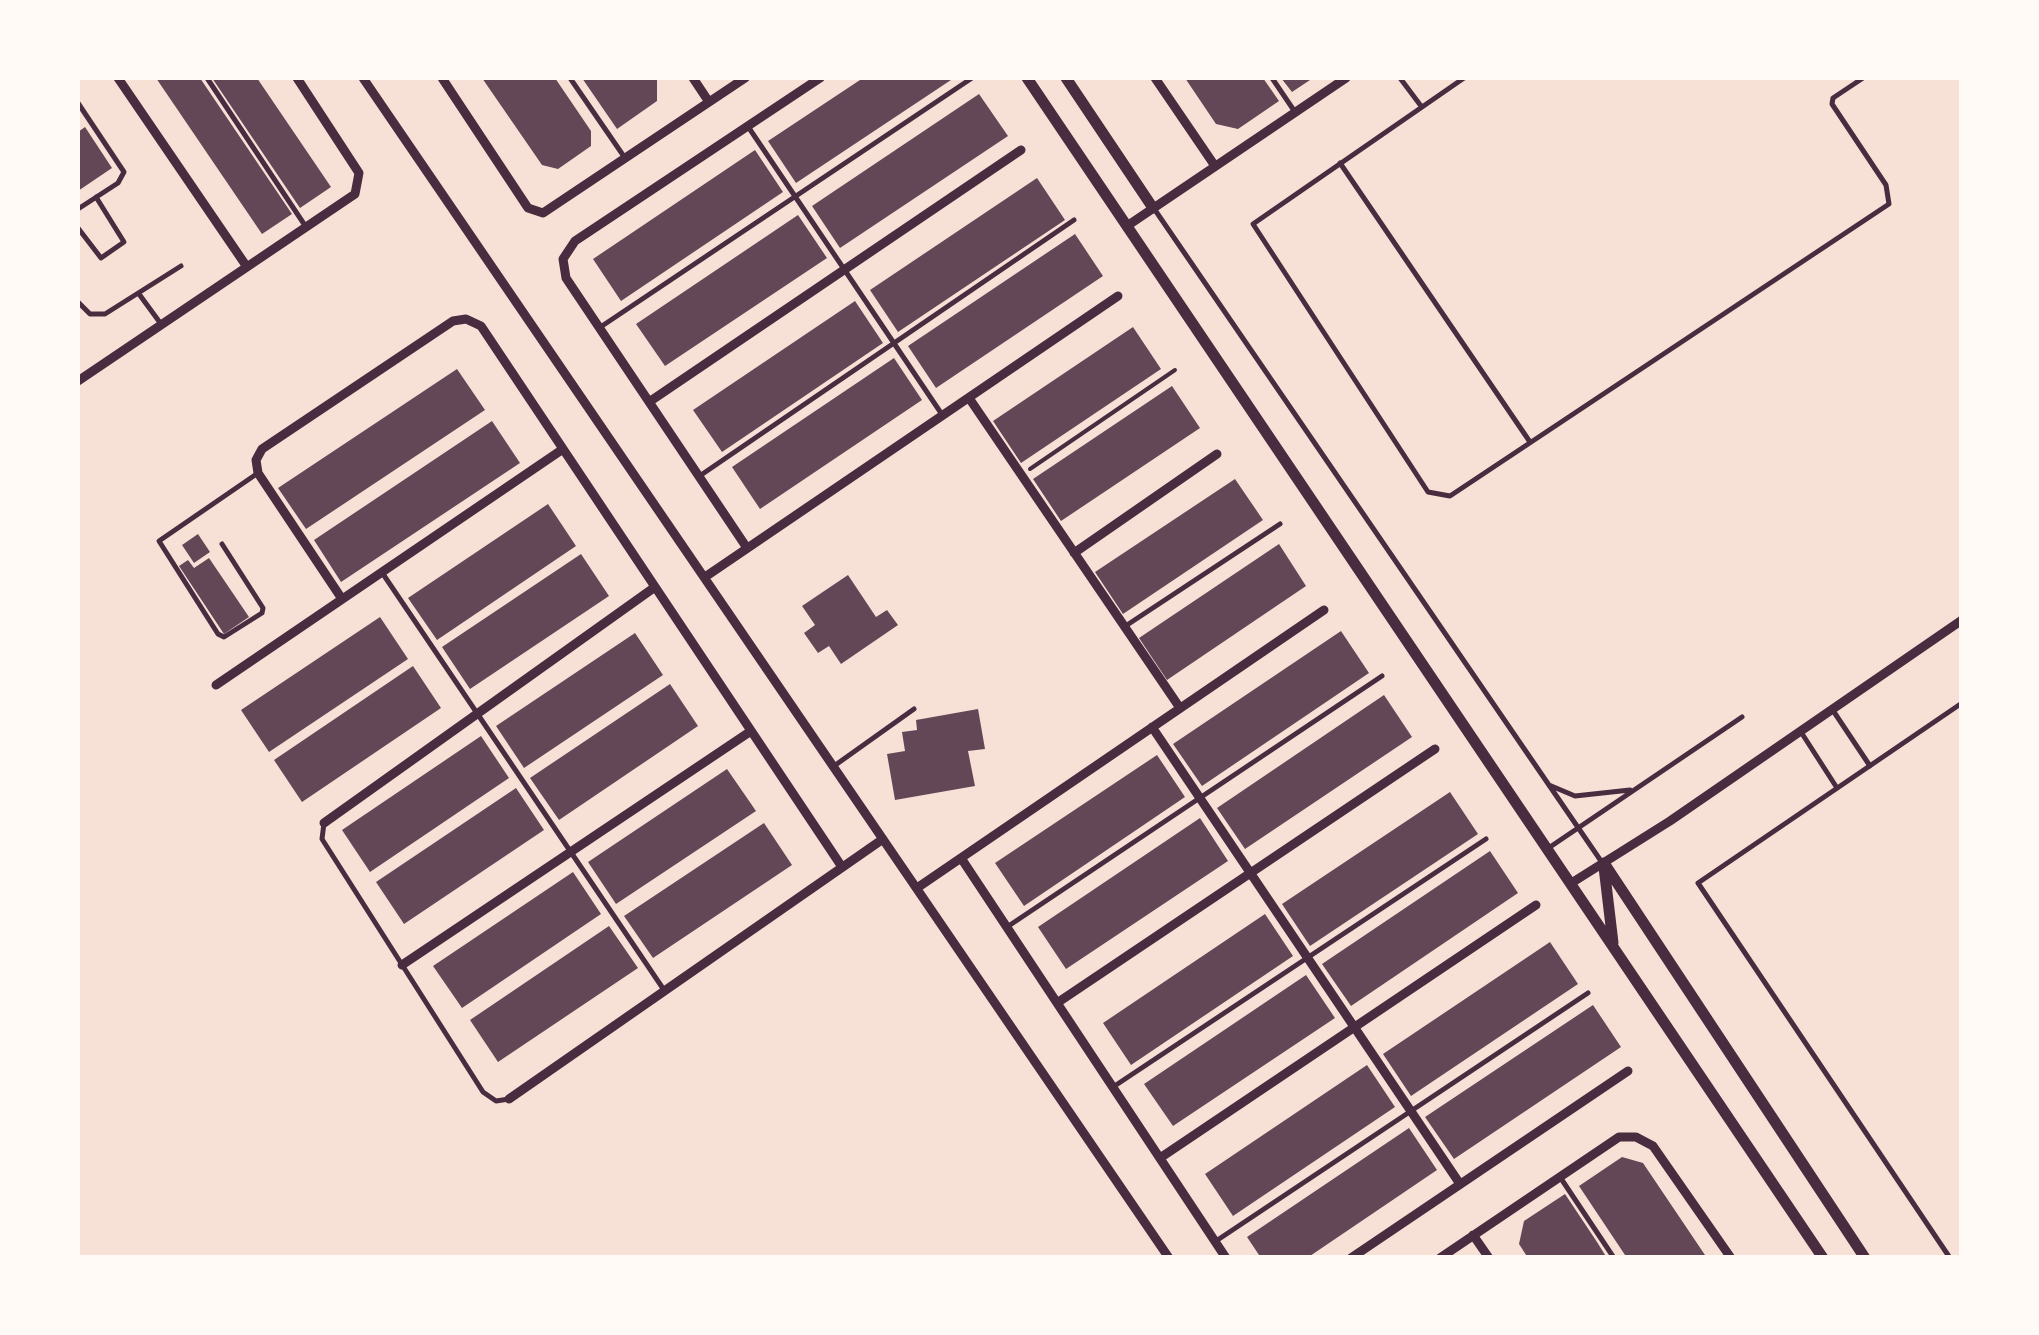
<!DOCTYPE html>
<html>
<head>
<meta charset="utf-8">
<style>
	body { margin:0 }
	#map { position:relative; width:2039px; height:1335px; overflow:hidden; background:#f7e1d7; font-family:Overpass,sans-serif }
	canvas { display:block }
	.frame { position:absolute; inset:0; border:80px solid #fffaf5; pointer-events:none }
</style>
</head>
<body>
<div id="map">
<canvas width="2039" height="1335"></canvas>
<div class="frame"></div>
</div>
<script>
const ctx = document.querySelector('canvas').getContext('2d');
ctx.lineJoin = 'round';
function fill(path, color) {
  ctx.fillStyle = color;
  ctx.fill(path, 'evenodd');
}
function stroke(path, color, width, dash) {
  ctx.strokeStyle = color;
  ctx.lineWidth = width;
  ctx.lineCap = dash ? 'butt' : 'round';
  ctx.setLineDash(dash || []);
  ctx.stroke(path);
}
fill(new Path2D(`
	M156,78H200L292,214L262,234Z
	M212,78H257L331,187L300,208Z
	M482,78H555L591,131V146L558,169L542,165Z
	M582,78H657V101L617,129Z
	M863,78H954L796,183L768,141Z
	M1185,78H1263L1279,101L1238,129L1216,124Z
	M1281,78H1313L1292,92Z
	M979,94L1008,136L840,248L812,206Z
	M85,127L112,168L78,191V132Z
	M755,150L783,192L621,301L593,259Z
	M1037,178L1065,220L898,332L870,290Z
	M798,215L827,258L665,366L636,324Z
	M1075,234L1103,276L936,388L908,346Z
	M855,301L883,343L722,452L693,410Z
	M1133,327L1161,369L1021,463L993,421Z
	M894,358L922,400L760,509L732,467Z
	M457,369L485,410L306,529L278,488Z
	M1172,386L1200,428L1061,521L1033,479Z
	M492,421L520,463L341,582L314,540Z
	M1235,479L1263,520L1123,614L1095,572Z
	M548,504L576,546L437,640L408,598Z
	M198,534L210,552L194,563L182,545Z
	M1279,544L1306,586L1167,680L1139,638Z
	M581,554L609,596L470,689L442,647Z
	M209,558L249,617L224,634L179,566L188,560L194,568Z
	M848,575L876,617L887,610L898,625L841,664L829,646L818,653L804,633L815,625L802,606Z
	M380,617L408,659L269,752L241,710Z
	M1341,631L1369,673L1202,786L1173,744Z
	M635,633L663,675L524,768L496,726Z
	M413,666L441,708L302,802L274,760Z
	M670,684L698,726L559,820L530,778Z
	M1384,695L1412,737L1245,849L1217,808Z
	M978,709L985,749L968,751L975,786L895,800L887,754L905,751L902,732L917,730L916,720Z
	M481,736L509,778L370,872L342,830Z
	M1157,755L1185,797L1024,906L995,863Z
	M727,769L756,811L616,904L588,862Z
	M516,788L544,830L404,924L376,882Z
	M1450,792L1478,834L1310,946L1282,904Z
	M1200,818L1228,861L1066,969L1038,927Z
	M764,823L792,865L653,958L624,916Z
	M1490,851L1518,893L1351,1006L1322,964Z
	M573,872L601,914L462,1008L433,966Z
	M1265,914L1293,956L1131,1065L1103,1023Z
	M609,926L638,968L498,1062L470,1020Z
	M1550,942L1578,984L1411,1096L1383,1054Z
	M1306,975L1335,1018L1173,1126L1144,1084Z
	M1593,1005L1621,1047L1454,1159L1425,1117Z
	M1367,1065L1395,1107L1233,1216L1205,1174Z
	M1409,1128L1437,1170L1307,1258H1261L1247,1237Z
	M1622,1157L1643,1163L1707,1258H1627L1579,1186Z
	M1565,1194L1597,1242L1607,1258H1528L1519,1244L1524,1221Z`), '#644757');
stroke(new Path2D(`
	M1030,469L1175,370`), '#4a2c40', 4);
stroke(new Path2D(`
	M207,78L306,227
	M570,78L625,158
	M1272,78L1295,112
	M1400,78L1421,106
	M1464,78L1253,224L1428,492L1450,496L1889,204L1886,185L1832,104L1833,98L1863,78
	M78,103L124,172L118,183L78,209
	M749,128L943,416
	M1340,163L1530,442
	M1155,210L1601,861
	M78,228L101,258L124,242L96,197
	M139,294L161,324
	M78,302L90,314H105L181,266
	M599,328L972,78
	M701,475L1074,220
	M222,544L263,608L262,613L224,637L218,634L159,541L258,473
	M383,574L664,990
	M1124,627L1280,524
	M1832,709L1870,766
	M1801,732L1837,788
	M834,766L914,709
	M1549,785L1575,796L1630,790
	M324,823L322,839L483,1092L496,1101L509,1099
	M1550,847L1742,717
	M1007,927L1382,676
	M1113,1087L1486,839
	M1560,1177L1614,1258
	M1216,1241L1588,993
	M1950,1258L1698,883L1962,703`), '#4a2c40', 5);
stroke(new Path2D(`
	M118,78L247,267
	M363,78L1169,1258
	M442,78L528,208L543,213L745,78
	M693,78L709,102
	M1155,78L1215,166
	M1127,226L1346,78
	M78,381L355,194L359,173L297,78
	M969,398L1180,708
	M649,402L1021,150
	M747,548L566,278L563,259L575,241L820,78
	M1074,553L1217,454
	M705,577L1118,296
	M342,599L258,473L256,460L262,449L453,321L466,319L481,326L842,867
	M216,685L563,449
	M1152,727L1460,1184
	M324,823L655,587
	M961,858L1226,1258
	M1573,882L1670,821L1962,620
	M917,888L1324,610
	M402,965L751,731
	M1057,1003L1435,749
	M509,1099L883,839
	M1160,1158L1536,905
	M1473,1235L1489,1258
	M1351,1258L1628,1071
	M1440,1258L1619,1137H1636L1653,1146L1731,1258`), '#4a2c40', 9);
stroke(new Path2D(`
	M1027,78L1823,1258
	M1066,78L1153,208
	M1604,863L1865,1258
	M1604,867L1613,943`), '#4a2c40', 11);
</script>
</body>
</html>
